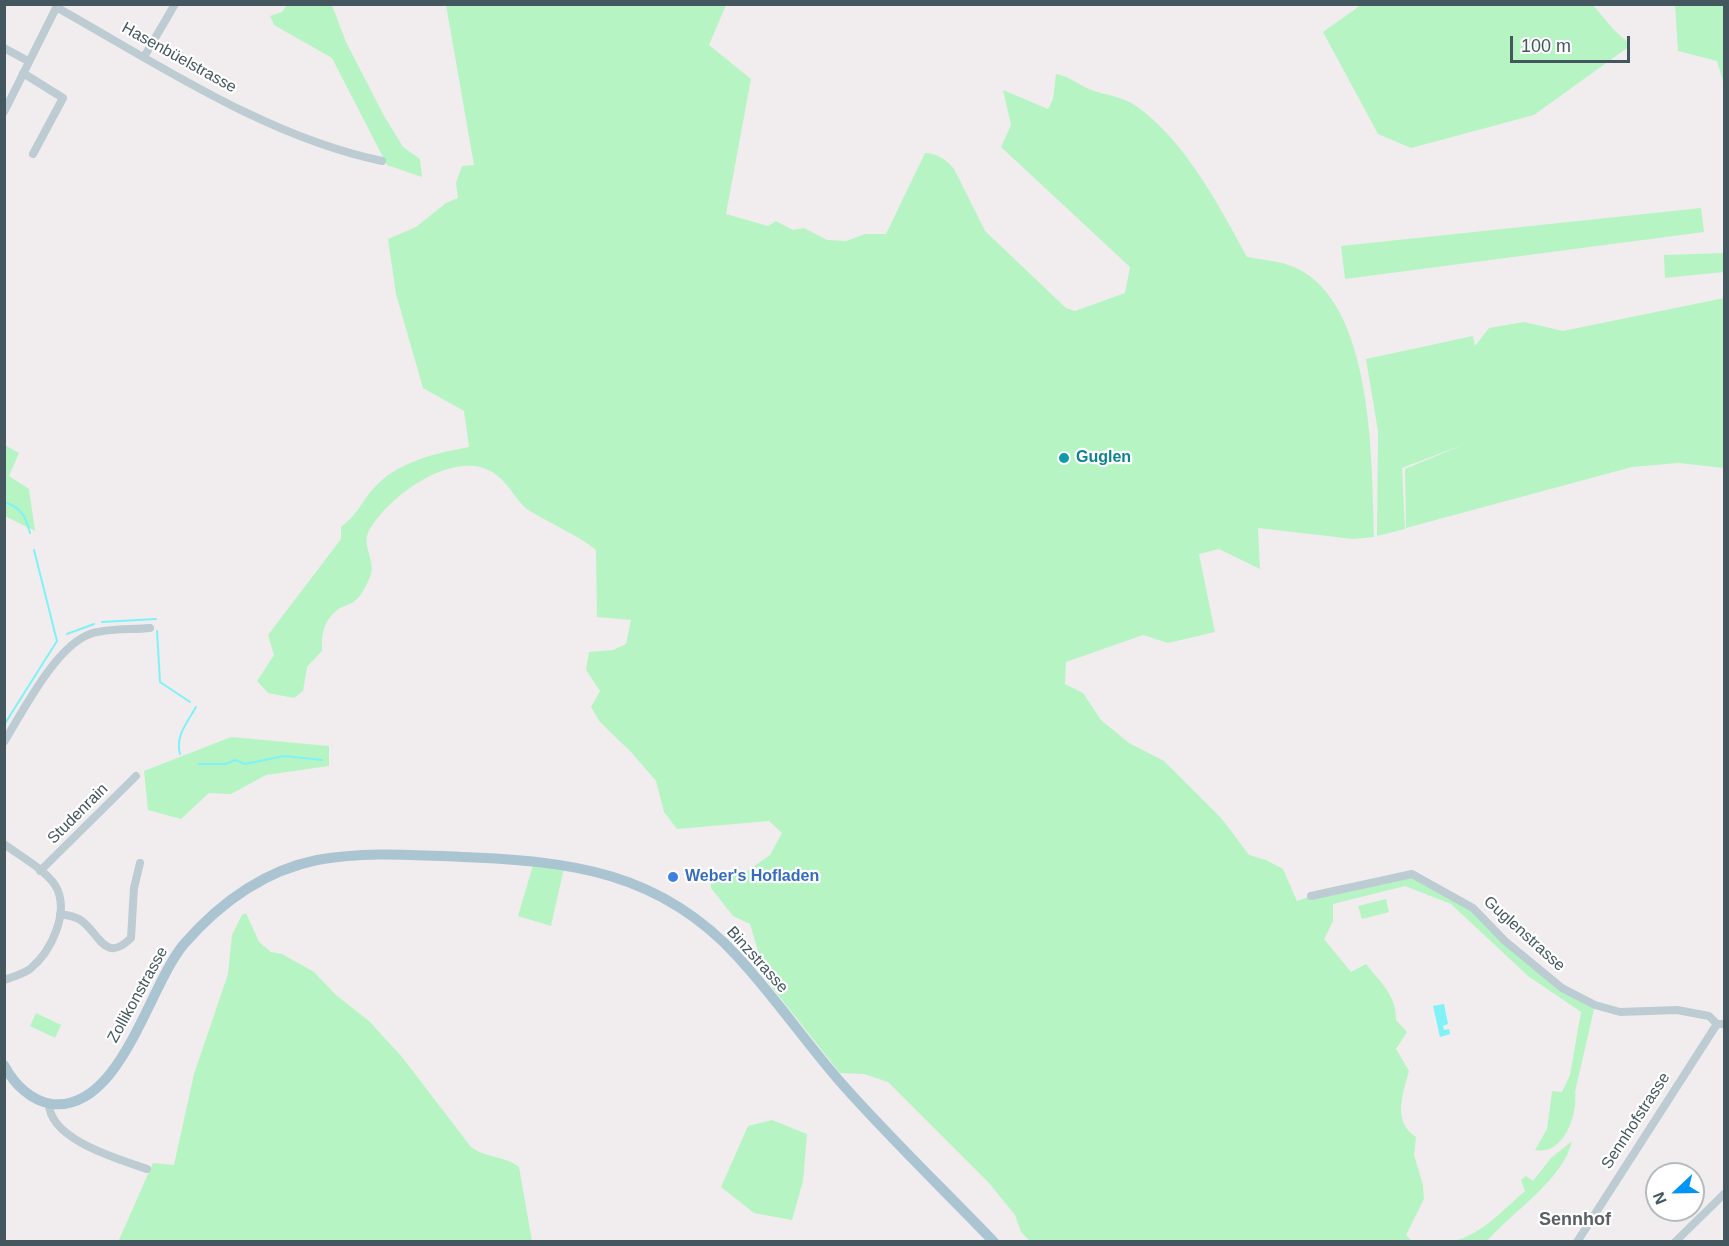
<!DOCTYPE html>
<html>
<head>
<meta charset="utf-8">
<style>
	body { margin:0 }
	#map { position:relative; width:1729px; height:1246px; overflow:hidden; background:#f1edee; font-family:Helvetica,sans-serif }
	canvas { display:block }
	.frame { position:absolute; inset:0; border:6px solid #44565e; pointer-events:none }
	.north { position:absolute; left:1645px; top:1162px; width:60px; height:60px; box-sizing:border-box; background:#fff; border:2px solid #b4bbbf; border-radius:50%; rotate:248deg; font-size:16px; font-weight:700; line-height:24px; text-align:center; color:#44565e }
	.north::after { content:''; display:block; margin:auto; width:21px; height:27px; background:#0295f6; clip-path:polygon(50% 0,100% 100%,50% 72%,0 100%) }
	.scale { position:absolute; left:1510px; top:36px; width:120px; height:27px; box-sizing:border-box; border:3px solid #44565e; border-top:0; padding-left:8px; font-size:18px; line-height:21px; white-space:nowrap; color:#44565e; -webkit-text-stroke:4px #fff; paint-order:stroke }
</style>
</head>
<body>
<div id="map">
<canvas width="1729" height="1246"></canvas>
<div class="frame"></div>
<div class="north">N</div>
<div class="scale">100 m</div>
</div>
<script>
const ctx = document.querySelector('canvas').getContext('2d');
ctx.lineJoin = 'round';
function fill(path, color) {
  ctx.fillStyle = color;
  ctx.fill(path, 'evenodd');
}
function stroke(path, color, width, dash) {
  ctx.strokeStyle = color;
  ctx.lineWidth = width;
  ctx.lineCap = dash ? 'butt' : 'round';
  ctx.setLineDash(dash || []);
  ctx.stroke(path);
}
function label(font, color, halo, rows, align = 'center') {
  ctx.font = font + ' Helvetica,sans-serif';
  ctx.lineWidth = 4.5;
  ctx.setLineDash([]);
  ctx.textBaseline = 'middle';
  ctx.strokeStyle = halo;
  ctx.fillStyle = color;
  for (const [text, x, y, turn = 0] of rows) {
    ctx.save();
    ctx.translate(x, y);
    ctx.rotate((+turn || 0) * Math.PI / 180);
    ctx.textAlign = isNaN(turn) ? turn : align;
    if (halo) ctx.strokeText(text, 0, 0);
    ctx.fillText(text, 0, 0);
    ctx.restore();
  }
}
fill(new Path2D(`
	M287,5H332L346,42L383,114L403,147L420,159L422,177L387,165L332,58L274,25L270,16L282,12Z
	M446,5H726L709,45L751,79L726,214L768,226L776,221L793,230L804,228L827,240L846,241L865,234H886L925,153C937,153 947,160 954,169L985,231L1066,308L1075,311L1125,293L1130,267L1001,147L1011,125L1003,90L1048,109L1053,99L1056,74C1069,76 1077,84 1089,89C1105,96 1121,95 1136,106C1184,139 1220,207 1247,257C1263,260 1282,261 1296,268C1374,303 1372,465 1374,537L1353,539L1258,528L1260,569L1219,549L1199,554L1215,632L1168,643L1143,635L1066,662L1065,684L1083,693L1101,720L1129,743L1164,761L1222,819L1249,855L1266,860L1283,869L1297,901L1311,896L1412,874L1456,897L1562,988L1595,1005L1575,1092C1578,1114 1564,1156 1535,1150L1547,1129L1552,1091L1562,1092L1570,1075L1581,1012L1528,976L1451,904L1405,886L1333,904V921L1324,939L1351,972L1366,964C1380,982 1397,996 1396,1020L1407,1032L1396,1049L1409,1071C1403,1093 1392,1122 1416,1137L1414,1155L1423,1185L1424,1199L1406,1235L1412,1241H1030L1021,1232L1015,1215L989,1183L888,1082L864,1074L840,1073L767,981L750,924L733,916L711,888V879L743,874L770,855L782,833L769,821L677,829L664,812L656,781L631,752L600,722L591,707L600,691L586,670L589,652L613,650L626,644L631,620L597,617L596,550C575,533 552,525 530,511C516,502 509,482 492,472C453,448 385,498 368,533C362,546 377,564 370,577C367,584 362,595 356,600C351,605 341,606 336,611C323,622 321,636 322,651L307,667L303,691L294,698L268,693L257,681L274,655L268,635L341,539V527C360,512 359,505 373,489C396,462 436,453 469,447L464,411L423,388L396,294L388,239L416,227L446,203L458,198L456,183L462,166L474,165Z
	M1593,5L1614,30L1630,44L1627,48L1534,115L1411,148L1378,134L1323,32L1361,5Z
	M1675,5H1724V85L1717,61L1678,51Z
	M1701,208L1704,232L1345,279L1341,246Z
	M1724,253V272L1665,278L1664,255Z
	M1724,298V468L1678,463L1632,467L1406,528L1405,469L1465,444L1402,468L1405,529L1377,536L1378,431L1366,359L1473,336L1475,346L1489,328L1524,322L1563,331Z
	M5,445L19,453L9,476L29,489L35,531L5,516Z
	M231,737L329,746V766L266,775L231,794L209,793L181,819L148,810L144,771Z
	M533,865L564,868L551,926L518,916Z
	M1386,899L1389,912L1362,919L1358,906Z
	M246,913L259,942L271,952L282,954L314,972L336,995L369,1021L402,1057L471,1147C485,1158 506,1156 519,1167L532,1241L118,1242L153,1163L174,1165L194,1074L228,974L232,935L242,915Z
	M36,1013L61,1025L55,1038L30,1026Z
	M772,1120L807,1134L803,1181L792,1220L754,1213L721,1187L748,1126Z
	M1572,1141C1564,1179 1512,1212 1487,1241H1453C1480,1236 1504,1209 1525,1191L1521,1180L1526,1176L1533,1181L1551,1158Z`), '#b6f4c4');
fill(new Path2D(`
	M1444,1004L1448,1024L1443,1026L1444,1030L1449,1029L1450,1034L1440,1037L1433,1006Z`), '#7ef2f7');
stroke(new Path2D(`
	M4,502C21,507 26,517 30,533
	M102,622L156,619
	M157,631L160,682L190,702
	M67,634L94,624
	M4,725L57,641L34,550
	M180,754C175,736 187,723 196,707
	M199,764H226L235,760L245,764L284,756L322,760`), '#7ef2f7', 2);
stroke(new Path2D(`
	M56,7C158,64 266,137 382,161
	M4,48L28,61
	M144,57L175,4
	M23,73L63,98L33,154
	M4,112L58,4
	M4,742C23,711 56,646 90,634C108,628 131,630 150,628
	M4,844C20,856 44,869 55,885C71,911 51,952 30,969C23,974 13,977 4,980
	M40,871L136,776
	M1311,896L1412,874L1473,908L1505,941L1562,988L1595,1005L1620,1012L1677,1010L1709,1016L1717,1024
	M60,914C66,915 73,916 79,919C99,931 104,965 131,938L134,888L140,863
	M49,1103C49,1140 119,1159 147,1169
	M1577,1242L1717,1024H1724
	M1675,1242L1724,1194`), '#bcccd2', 8);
stroke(new Path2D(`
	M4,1065C14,1084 31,1101 52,1104C121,1111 148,987 184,944C219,904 263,871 317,860C366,851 413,855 463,857C571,861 660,872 737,956C775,997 806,1043 843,1085C891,1139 944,1190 994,1242`), '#aac4d1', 10);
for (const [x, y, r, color] of [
	[1064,458,6,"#0f9aa8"],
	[673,877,6,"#3f7fe0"]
]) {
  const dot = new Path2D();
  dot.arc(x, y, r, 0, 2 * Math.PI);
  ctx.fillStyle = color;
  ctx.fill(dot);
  stroke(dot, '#fff', 2);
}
label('16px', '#44565e', '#fff', [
	["Hasenbüelstrasse",179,58,29],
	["Studenrain",78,814,-45],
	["Guglenstrasse",1524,934,42],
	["Binzstrasse",757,960,48],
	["Zollikonstrasse",138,995,-61],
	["Sennhofstrasse",1636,1121,-57]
]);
label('bold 16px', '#0d838f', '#fff', [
	["Guglen",1076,458]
], 'left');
label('bold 16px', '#366cbe', '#fff', [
	["Weber's Hofladen",685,877]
], 'left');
label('bold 18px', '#5a6064', '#fff', [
	["Sennhof",1575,1220]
]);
</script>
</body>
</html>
